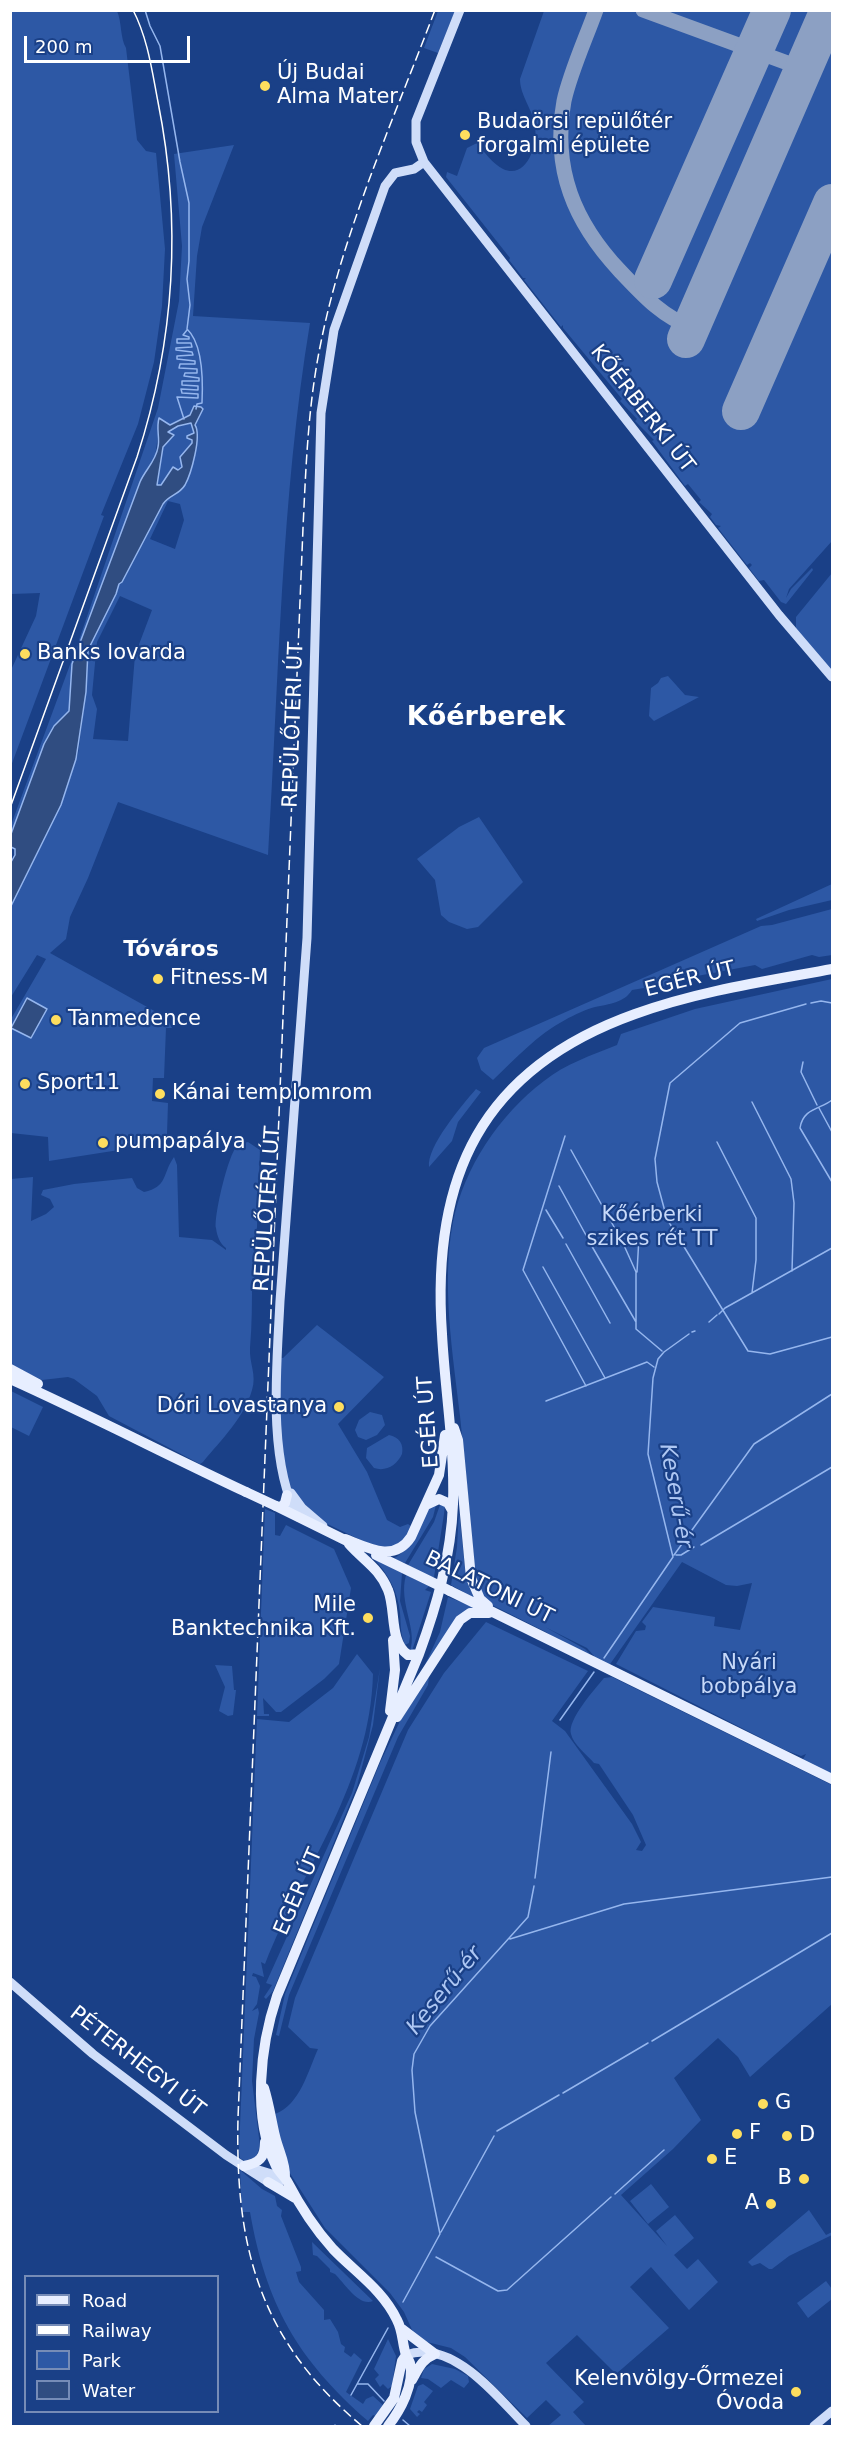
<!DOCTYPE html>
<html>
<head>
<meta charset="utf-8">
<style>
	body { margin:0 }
	#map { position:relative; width:843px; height:2437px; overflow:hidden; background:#1a4087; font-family:"DejaVu Sans",sans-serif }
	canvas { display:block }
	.frame { position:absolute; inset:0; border:12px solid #fff; pointer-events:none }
	.legend { position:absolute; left:24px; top:2275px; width:195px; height:138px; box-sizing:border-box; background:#1a4087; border:2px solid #768cb7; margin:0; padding:8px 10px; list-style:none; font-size:18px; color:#fff }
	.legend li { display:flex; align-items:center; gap:12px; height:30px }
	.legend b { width:30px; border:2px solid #768cb7 }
	.scale { position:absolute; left:24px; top:36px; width:166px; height:27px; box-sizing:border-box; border:3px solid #fff; border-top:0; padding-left:8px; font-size:18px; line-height:21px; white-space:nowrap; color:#fff; -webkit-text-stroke:4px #1a4087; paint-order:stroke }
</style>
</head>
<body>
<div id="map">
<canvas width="843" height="2437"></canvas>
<div class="frame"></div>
<ul class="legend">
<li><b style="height:8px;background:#e7eeff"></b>Road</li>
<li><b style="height:8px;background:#fff"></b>Railway</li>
<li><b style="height:16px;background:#2d58a5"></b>Park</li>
<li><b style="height:16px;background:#304d81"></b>Water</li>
</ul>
<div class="scale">200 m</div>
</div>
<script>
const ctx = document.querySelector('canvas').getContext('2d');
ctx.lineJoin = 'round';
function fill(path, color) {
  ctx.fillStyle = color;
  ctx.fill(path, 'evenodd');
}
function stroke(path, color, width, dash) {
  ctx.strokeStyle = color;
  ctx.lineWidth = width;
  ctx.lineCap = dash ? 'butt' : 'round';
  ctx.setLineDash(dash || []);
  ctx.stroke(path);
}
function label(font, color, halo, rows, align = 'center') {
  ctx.font = font + ' "DejaVu Sans",sans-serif';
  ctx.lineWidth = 4.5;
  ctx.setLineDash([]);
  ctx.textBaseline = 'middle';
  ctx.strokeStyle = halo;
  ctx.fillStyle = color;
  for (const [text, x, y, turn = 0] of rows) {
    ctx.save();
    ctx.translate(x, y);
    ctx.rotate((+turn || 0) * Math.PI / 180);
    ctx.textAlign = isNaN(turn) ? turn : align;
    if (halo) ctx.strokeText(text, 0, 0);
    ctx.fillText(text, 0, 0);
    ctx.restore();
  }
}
fill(new Path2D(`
	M11,10L117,11C122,22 120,38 126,48L137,140L146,151L156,153L165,249L162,306L154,362L138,424L101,515L104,516L11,766V670L36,616L40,593L11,594Z
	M438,11H455L438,53L424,48Z
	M544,11H832V541L789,589L786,598L791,589L812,568L813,570L786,604L781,602L764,580L759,581L749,568L752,565L750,563L747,565L718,528L721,526L716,525L710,517L712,514L699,502L701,500L688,484L685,486L652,441L654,440L635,421L637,419L620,401L622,399L563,328V325L561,327L524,280L526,278H523L509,260L510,258L446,177L447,172L457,176L467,148L477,143C484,152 493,164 503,169C527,180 538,144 535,127C533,109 520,96 520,79Z
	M234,145L202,227L197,256L193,316L310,323C281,498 279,678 268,855L118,802L88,878L70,917L66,939L50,953L167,1018L172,1028H166L164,1078H153L152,1101L168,1103L167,1134L119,1150L49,1161L48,1137L11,1133V1019L46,959L37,955L11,997V906L61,805L78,754L86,692L88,650L116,594L119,583L122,582L166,500L180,490L186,483L195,426L203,409L201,407L194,406L190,415L169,425L158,435L155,457L140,482L72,664L69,711L54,726L44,744L11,834V825L78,643L158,408L179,301L182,246L174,154ZM168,501L180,504L184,520L175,549L150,539ZM120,596L152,610L135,655L128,741L93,739L97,709L92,695L97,642Z
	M191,423L194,433L189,438L192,443L184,452L182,467L172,472L161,485H157L163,447L173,437V435L168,432L178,426Z
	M832,573V677L796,629V617Z
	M668,676L685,695L699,697L654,721L649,716L651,688L658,683L661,678Z
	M479,817L523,882L478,927L467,929L449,922L441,915L435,880L417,859L459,827Z
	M832,884V900L789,910L757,921L756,919Z
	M832,909V955L819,957L812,955L762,969L755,965L676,980L677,983L647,991L644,988L632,990C624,1003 609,1004 595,1007C586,1009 574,1015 565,1020C538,1034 515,1059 493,1080L481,1070L477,1058L484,1048L761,926L772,925Z
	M832,979V1779L801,1763L806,1754L801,1756L785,1750L616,1664L636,1631L645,1630L646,1626L642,1622L653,1607L715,1617L714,1626L740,1630L752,1583L737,1586L726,1585L682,1562L608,1667L592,1660L594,1656L587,1648L545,1627L585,1649L591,1655L559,1641L546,1632L494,1606L487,1601L476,1583C471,1528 466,1472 460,1416C453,1355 441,1284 453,1222C464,1168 499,1115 544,1081C565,1064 592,1055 617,1045L621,1034L695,1009Z
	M476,1089L481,1092L458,1122L452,1141L429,1167C426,1147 463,1104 476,1089Z
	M248,1142L260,1150L255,1277L252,1279C252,1302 252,1325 250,1348C249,1363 257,1375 252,1390C244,1418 221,1440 203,1462L200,1464L109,1416L97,1396L74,1379L68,1377L42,1380L11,1365V1179L33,1177L31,1221L46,1214L54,1207L50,1199L41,1195L43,1190L74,1184L132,1178L137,1188L144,1192C168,1187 162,1174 174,1157L177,1165L179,1237L212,1240L226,1250V1248C220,1244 217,1236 216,1228C214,1215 229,1151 238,1145C241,1143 245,1143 248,1142Z
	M317,1325L384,1377L338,1424L367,1472L387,1520L400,1527L408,1524L412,1527L408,1535L394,1549L367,1543L317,1519L291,1489L280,1467L278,1358H283Z
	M11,1391L43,1407L29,1436L11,1427Z
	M370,1412L382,1415L385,1425L377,1435L366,1440L358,1437L355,1430L359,1420Z
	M389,1435C399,1437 404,1444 402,1454C397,1465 386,1472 374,1468L366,1458L367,1448Z
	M437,1501L433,1517L405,1563L393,1559C421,1544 417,1511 437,1501Z
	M441,1502L445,1504L444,1514L434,1577L431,1578L408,1565L434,1522Z
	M265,1509L275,1513V1535L280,1536L286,1525L334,1549L351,1588L339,1664L324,1679L281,1712H276L263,1698L264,1714H269V1716H257Z
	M459,1510L466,1578L474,1598L451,1585L457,1547Z
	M373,1558L402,1573L400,1601L410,1636L409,1643L405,1645C400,1633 401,1625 400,1613C398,1592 388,1573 373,1558Z
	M406,1575L429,1586L425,1590L431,1592L412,1651H410C418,1629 398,1603 406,1575Z
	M448,1597L476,1608L424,1667L440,1632Z
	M486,1622L588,1671L552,1721L565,1731L632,1824L641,1842L636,1850L642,1851L646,1845L633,1815L599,1764L594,1763C587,1755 573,1744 571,1734C567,1720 595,1689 604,1678L612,1677L832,1785V2004L750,2077L738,2057L718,2038L674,2078L701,2120L673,2149L621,2195L667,2246L656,2231L675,2215L694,2238L674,2255L687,2269L698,2259L718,2282L689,2310L651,2267L630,2287L669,2328L616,2374L577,2335L546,2363L584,2402L573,2412L586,2426H548L561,2415L546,2400L527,2418L465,2357L451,2348L423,2341L413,2332L404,2312L390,2293L325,2228L284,2164L275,2114C300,2105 308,2071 318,2049L310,2048L288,2027L295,1998L408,1730L444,1673Z
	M357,1654L373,1674C370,1784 304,1865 265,1964L261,1962L264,1977L253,1973L252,1976L256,1977L260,1986L257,2004L252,2011L258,2008L259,2013L254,2039L252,2081L260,2146L256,2157L245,2161L240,2158L239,2150L257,1719L289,1722L333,1688Z
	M215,1665L232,1666L234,1690H236L233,1715L228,1716L219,1711L225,1687Z
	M380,1668L373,1725L357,1786L273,1991L266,1999L264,1997L272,1985L266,1983L352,1793L369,1737Z
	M429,1677L428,1685L398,1737L289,1995L279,2036L276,2035L285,1994L380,1763L400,1721Z
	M240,2170L262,2189L275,2196L277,2206L282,2210L281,2216L301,2267V2271L296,2272L299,2282L324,2310V2320L330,2319L338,2332L341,2344L345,2347L344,2352L351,2357L354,2353L362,2360L346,2392L363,2404L366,2399L373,2396L384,2406L376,2416L373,2415L368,2421C297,2359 266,2304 250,2212H242Z
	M651,2184L669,2207L648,2224L630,2201Z
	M809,2210L826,2235L832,2232V2235L789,2256L772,2269H769L760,2263L752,2266L748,2262Z
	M312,2242L373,2301C359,2307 345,2284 335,2274L330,2272V2269L317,2256L313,2255Z
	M826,2281L832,2289V2299L808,2318L797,2303Z
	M388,2339L396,2356L392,2386L388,2389L383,2384L380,2387L375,2379L379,2375L374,2369Z
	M432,2364L455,2369L468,2376L469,2382L464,2388L451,2380L441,2388L428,2379L421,2378L424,2369Z
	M423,2384L433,2391L424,2402L427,2405L422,2412L419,2410L417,2412L420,2414L417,2417L410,2409L418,2386Z`), '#2d58a5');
const water = new Path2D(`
	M194,406L201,407L203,409L195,425C202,436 191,474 185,485C179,495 169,495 163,504L122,582L119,584L116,594L88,650L86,692L76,759L61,805L11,906V862L15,855V849L11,847V834L44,744L54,726L69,711L72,664L140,482C145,470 156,461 158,447C160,437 156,429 159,418L170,425L190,415ZM191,423L194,433L187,436V438L192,440V443L180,457L182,467L178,470L173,467L161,485H157L163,447L174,435L168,432L178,426Z
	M27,998L47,1009L31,1038L11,1028Z`);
fill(water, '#304d81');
stroke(water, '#95b6ee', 1.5);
stroke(new Path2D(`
	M145,10L150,26L160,46L180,162L189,203V261L187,279L190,305L187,329C203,344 203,382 202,403L197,404L196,409
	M184,419L177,397L198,398V394L182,393L181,389L198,390V386L182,385V381H199V378L184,376L185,373H197V369L179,368L180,364H195V361L177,359V356L193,355L192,352L176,350V348L192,347L191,343H177V339H189V337L183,335L187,330
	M811,1003L821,1001L832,1003
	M806,1004L740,1023L670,1083L655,1159L657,1182L667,1219L748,1351L770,1354L832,1337
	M803,1062L801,1072L817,1105
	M832,1100C821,1109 803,1108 800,1128L832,1182
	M752,1102L791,1179L794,1203L792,1271
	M819,1108L832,1132
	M565,1136L523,1270L586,1386
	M717,1142L756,1218V1260L752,1293
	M571,1150L618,1234
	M559,1186L587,1237
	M546,1210L563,1238
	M622,1241L636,1272V1329L662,1351
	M590,1243L636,1322
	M566,1244L610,1323
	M543,1267L605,1378
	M637,1272L639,1237
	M719,1314L725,1308L832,1248
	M709,1322L717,1315
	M692,1332L695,1331
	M546,1401L647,1362L654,1367
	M701,1545L832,1467
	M674,1555L754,1444L832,1394
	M676,1555H681L694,1547
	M604,1658L673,1557L648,1454L653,1378L658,1359L664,1352L689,1334
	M560,1720L594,1672
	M535,1878L551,1752
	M510,1939L624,1904L832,1877
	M652,2041L832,1933
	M563,2093L648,2043
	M497,2131L559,2095
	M615,2194L664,2150
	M441,2232L494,2136
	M436,2257L498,2291L507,2290L611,2197
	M403,2302L440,2234L415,2112L412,2070L414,2054L430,2026L528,1917L534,1886
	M358,2384H368L384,2401
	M351,2395L388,2328
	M403,2420L410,2426
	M335,2426V2425`), '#95b6ee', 1.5);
stroke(new Path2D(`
	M596,10C586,38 570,73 564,101C552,169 574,222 620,271C642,294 661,316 691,327
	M643,10L804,69`), '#8ca0c3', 15);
stroke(new Path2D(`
	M653,280L772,10
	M686,339L829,10
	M741,411L832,203`), '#8ca0c3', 38);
stroke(new Path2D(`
	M460,10L416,121V142L424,162L779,615L832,677
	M291,1493L302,1508L323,1526
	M298,1517C267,1461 277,1364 280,1301L307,938L321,413L334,330L385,186L395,173L414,169L424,162
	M10,1982L93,2054L226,2155L268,2182H279L285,2178
	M252,2168L285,2178
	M406,2355C453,2338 498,2398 526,2426
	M814,2426L832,2411`), '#cfddf9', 9);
stroke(new Path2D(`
	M10,1369L38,1384
	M10,1379C90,1415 167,1455 246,1492
	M454,1428L458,1440L471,1578L480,1599L488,1606
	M426,1505L439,1499L448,1503L452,1510
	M276,1506L351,1543
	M280,1508L285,1503L287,1495
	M345,1539C368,1548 394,1563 411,1537L439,1475L445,1435
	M349,1544C363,1560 380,1569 388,1590C396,1609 389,1642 408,1655L419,1654
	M376,1555L440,1586
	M450,1591L832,1779
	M390,1711L395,1670L393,1640
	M397,1717L460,1620L470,1613H489
	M264,2088C269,2104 271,2119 275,2136C278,2150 286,2163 285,2178
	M244,2166C259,2163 265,2158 265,2142
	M268,2182L295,2198
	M402,2329L435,2354
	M412,2380C419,2368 421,2360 435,2354
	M374,2426L394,2398L402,2361L406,2355
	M388,2426C400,2411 415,2384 410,2363C409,2360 407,2358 406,2355C402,2343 403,2331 397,2320C383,2290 355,2272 333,2249C314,2228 300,2206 287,2181C284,2176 279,2172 276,2166C252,2117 260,2046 277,1996L419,1654C437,1605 451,1556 453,1504C455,1447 445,1391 442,1334C431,1177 481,1069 635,1014C698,991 767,981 832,969`), '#e7eeff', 10);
stroke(new Path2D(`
	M10,808L137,457C175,340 182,222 158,102C152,71 148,39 133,10`), '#fff', 1.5);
stroke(new Path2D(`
	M362,2426C259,2340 235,2247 238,2118L303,528C306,466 308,404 321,342C344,228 394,119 435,10`), '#fff', 1.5, [10, 4.5]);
stroke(new Path2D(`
	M246,1492L276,1506
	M440,1586L450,1591`), '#e7eeff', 10);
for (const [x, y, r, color] of [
	[265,86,6,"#fede5e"],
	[465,135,6,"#fede5e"],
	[25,654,6,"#fede5e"],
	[158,979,6,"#fede5e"],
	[56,1020,6,"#fede5e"],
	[25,1084,6,"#fede5e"],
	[160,1094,6,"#fede5e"],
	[103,1143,6,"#fede5e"],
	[339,1407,6,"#fede5e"],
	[368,1618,6,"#fede5e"],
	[763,2104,6,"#fede5e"],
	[737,2134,6,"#fede5e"],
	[787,2136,6,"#fede5e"],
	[712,2159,6,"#fede5e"],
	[804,2179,6,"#fede5e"],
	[771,2204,6,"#fede5e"],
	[796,2392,6,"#fede5e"]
]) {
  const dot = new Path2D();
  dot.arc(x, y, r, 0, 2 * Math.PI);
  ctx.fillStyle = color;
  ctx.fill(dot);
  stroke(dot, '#1a4087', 2);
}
label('21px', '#fff', '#1a4087', [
	["Új Budai",277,74],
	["Alma Mater",277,98],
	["Budaörsi repülőtér",477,123],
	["forgalmi épülete",477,147],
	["Banks lovarda",37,654],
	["Fitness-M",170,979],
	["Tanmedence",68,1020],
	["Sport11",37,1084],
	["Kánai templomrom",172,1094],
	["pumpapálya",115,1143],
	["Dóri Lovastanya",327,1407,"right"],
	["Mile",356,1606,"right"],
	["Banktechnika Kft.",356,1630,"right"],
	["G",775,2104],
	["F",749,2134],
	["D",799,2136],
	["E",724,2159],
	["B",792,2179,"right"],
	["A",759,2204,"right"],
	["Kelenvölgy-Őrmezei",784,2380,"right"],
	["Óvoda",784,2404,"right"]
], 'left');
label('21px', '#fff', '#1a4087', [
	["KŐÉRBERKI ÚT",642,409,52],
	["REPÜLŐTÉRI ÚT",294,725,-88],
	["EGÉR ÚT",690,980,-14],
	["REPÜLŐTÉRI ÚT",268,1209,-86],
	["EGÉR ÚT",429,1422,-94],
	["BALATONI ÚT",489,1588,26],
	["EGÉR ÚT",299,1892,-67],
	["PÉTERHEGYI ÚT",137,2062,38]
]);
label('21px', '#c7d9f9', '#1a4087', [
	["Kőérberki",652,1216],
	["szikes rét TT",652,1240],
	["Nyári",749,1664],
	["bobpálya",749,1688]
]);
label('bold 22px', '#fff', '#1a4087', [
	["Tóváros",171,950]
]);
label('italic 22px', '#aec7f3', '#1a4087', [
	["Keserű-ér",675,1496,80],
	["Keserű-ér",445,1991,-51]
]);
label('bold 27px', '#fff', '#1a4087', [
	["Kőérberek",486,718]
]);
</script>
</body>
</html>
